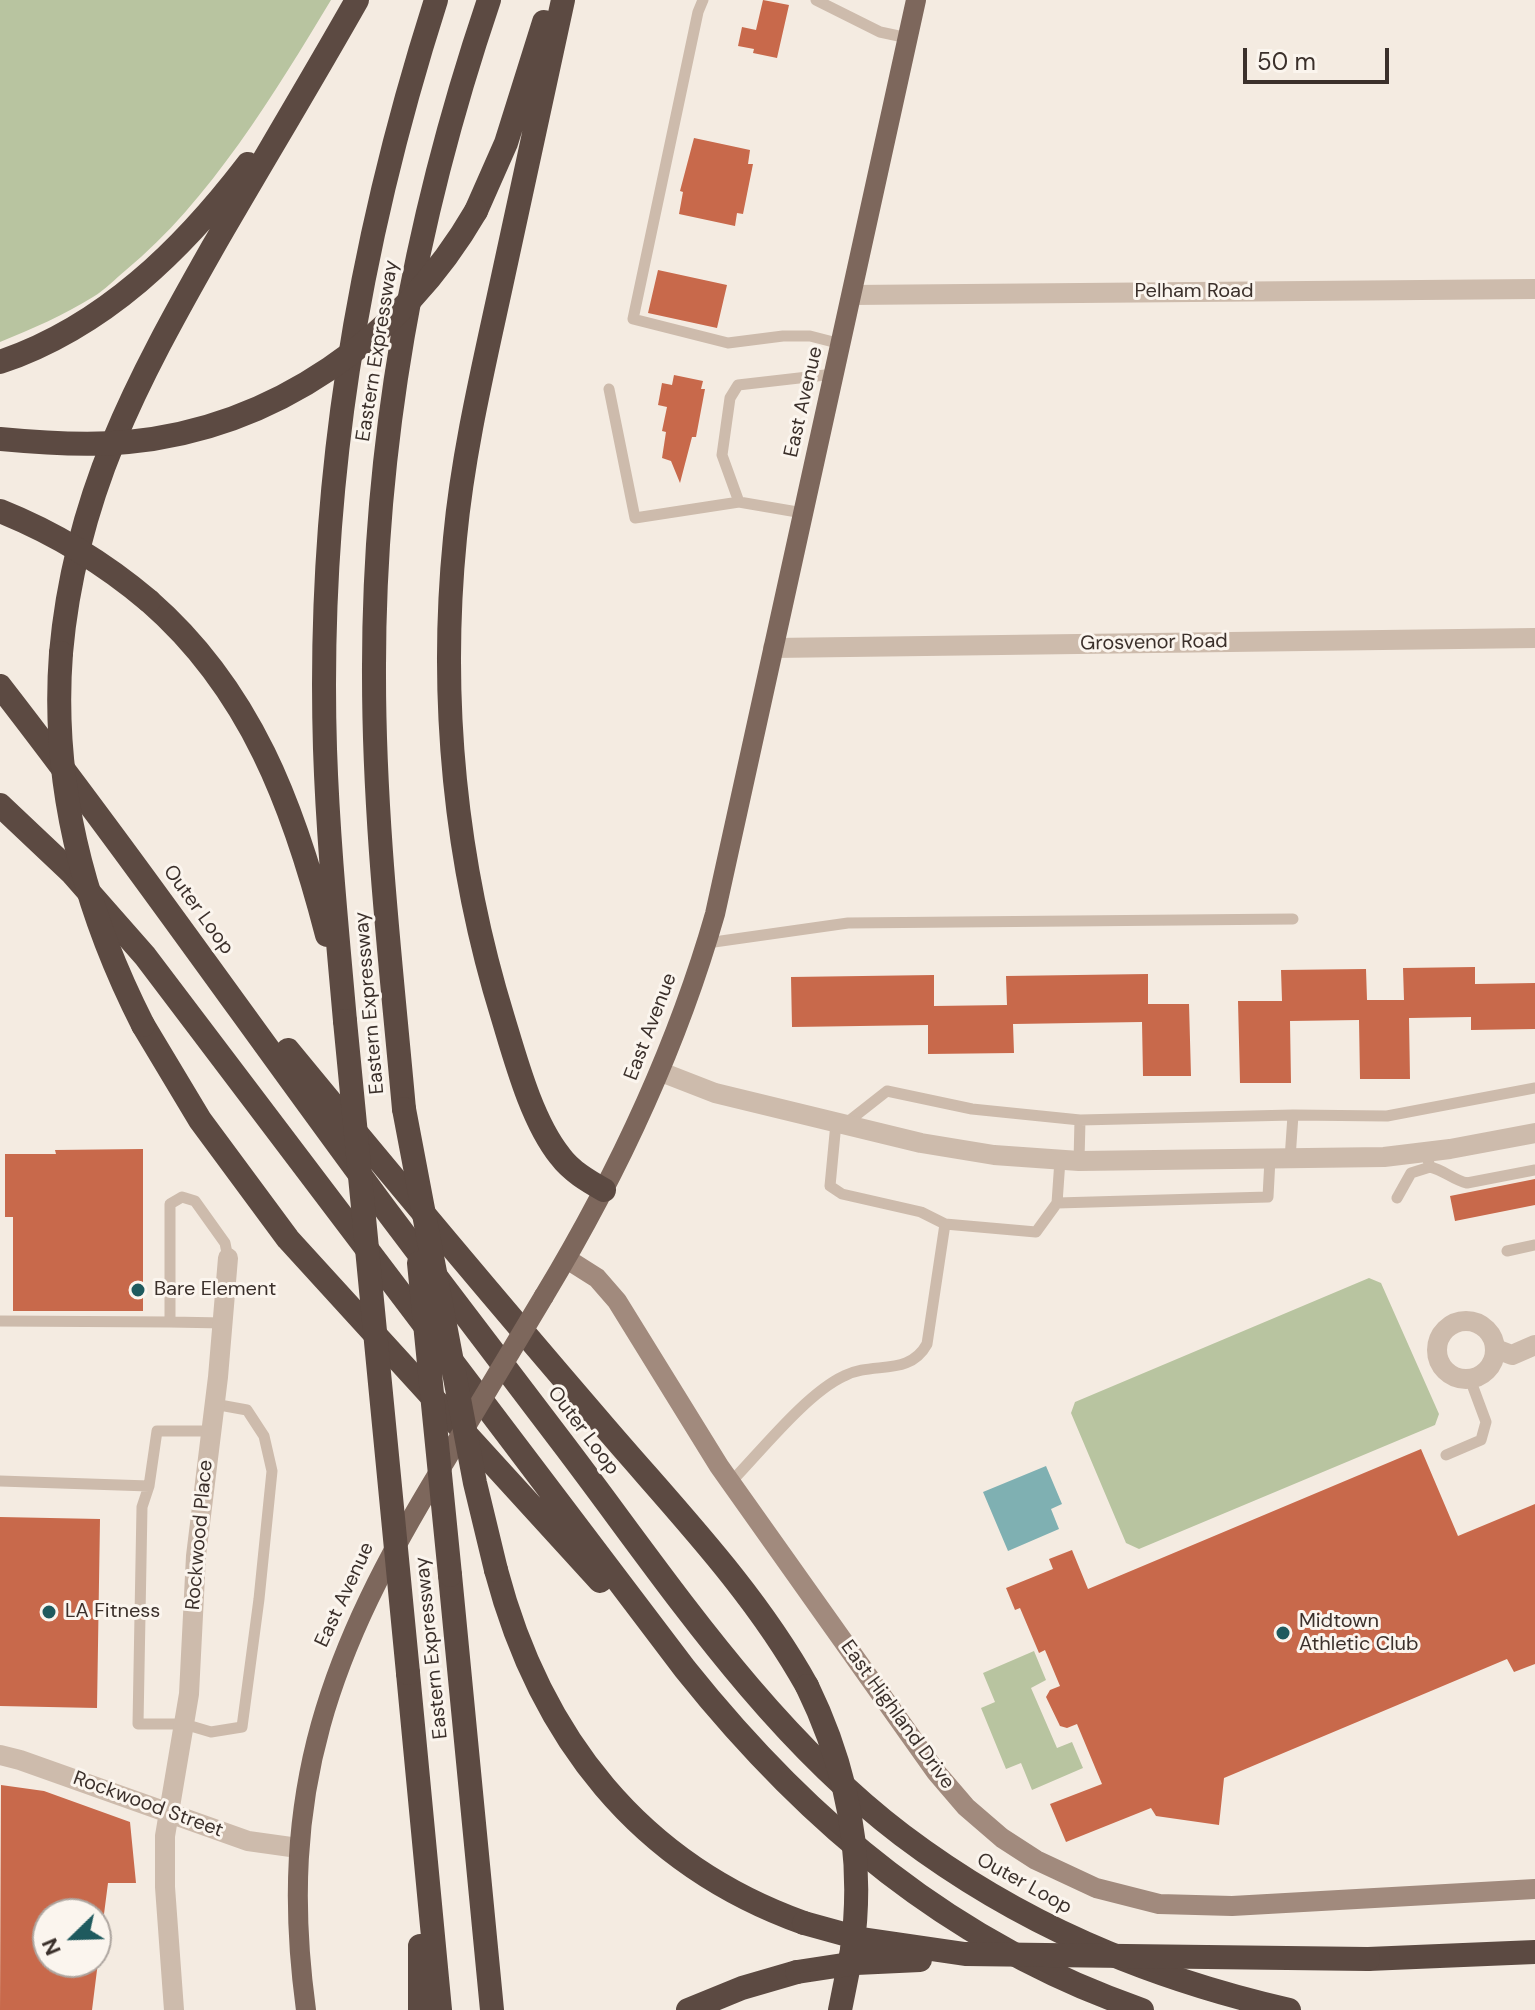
<!DOCTYPE html>
<html>
<head>
<meta charset="utf-8">
<style>
	body { margin:0 }
	#map { position:relative; width:1535px; height:2010px; overflow:hidden; background:#f4ebe1; font-family:"DM Sans",sans-serif }
	canvas { display:block }
	.north { position:absolute; left:32px; top:1898px; width:80px; height:80px; box-sizing:border-box; background:#fbf5ee; border:2px solid #aea6a0; border-radius:50%; rotate:247deg; font-size:22px; font-weight:700; line-height:32px; text-align:center; color:#3b302b }
	.north::after { content:''; display:block; margin:auto; width:28px; height:36px; background:#1f5a5e; clip-path:polygon(50% 0,100% 100%,50% 72%,0 100%) }
	.scale { position:absolute; left:1243px; top:48px; width:146px; height:36px; box-sizing:border-box; border:4px solid #3b302b; border-top:0; padding-left:10px; font-size:24px; line-height:28px; white-space:nowrap; color:#3b302b; -webkit-text-stroke:6px #fbf5ee; paint-order:stroke }
</style>
</head>
<body>
<div id="map">
<canvas width="1535" height="2010"></canvas>
<div class="north">N</div>
<div class="scale">50 m</div>
</div>
<script>
const ctx = document.querySelector('canvas').getContext('2d');
ctx.lineJoin = 'round';
function fill(path, color) {
  ctx.fillStyle = color;
  ctx.fill(path, 'evenodd');
}
function stroke(path, color, width, dash) {
  ctx.strokeStyle = color;
  ctx.lineWidth = width;
  ctx.lineCap = dash ? 'butt' : 'round';
  ctx.setLineDash(dash || []);
  ctx.stroke(path);
}
function label(font, color, halo, rows, align = 'center') {
  ctx.font = font + ' "DM Sans",sans-serif';
  ctx.lineWidth = 6;
  ctx.setLineDash([]);
  ctx.textBaseline = 'middle';
  ctx.strokeStyle = halo;
  ctx.fillStyle = color;
  for (const [text, x, y, turn = 0] of rows) {
    ctx.save();
    ctx.translate(x, y);
    ctx.rotate((+turn || 0) * Math.PI / 180);
    ctx.textAlign = isNaN(turn) ? turn : align;
    if (halo) ctx.strokeText(text, 0, 0);
    ctx.fillText(text, 0, 0);
    ctx.restore();
  }
}
fill(new Path2D(`
	M0,0H331C276,91 209,202 126,270C115,279 105,290 93,297C64,315 32,329 0,342Z
	M1369,1278L1381,1283L1439,1414L1435,1425L1139,1549L1126,1543L1071,1413L1075,1402Z
	M1034,1651L1046,1680L1031,1688L1057,1748L1072,1742L1083,1768L1032,1790L1021,1763L1006,1769L981,1708L995,1702L983,1673Z`), '#b8c4a0');
fill(new Path2D(`
	M1046,1466L1062,1504L1051,1509L1059,1529L1008,1551L983,1492Z`), '#7fb0b2');
fill(new Path2D(`
	M763,0L789,5L777,58L753,53L754,49L738,46L742,27L756,30Z
	M694,138L750,150L748,164H753L743,214L737,213L735,226L679,214L683,192L680,191Z
	M658,270L727,285L717,328L648,313Z
	M674,375L703,381L701,389H705L696,437H692L680,483L671,461L662,458L666,432L662,431L667,407L658,405L662,383L672,385Z
	M1475,967V984L1535,983V1029L1471,1030V1017L1409,1018L1410,1079H1360L1359,1020L1290,1021L1291,1083H1240L1238,1001H1282L1281,970L1366,969L1367,1000H1404L1403,968Z
	M1148,974V1004H1189L1191,1076H1143L1142,1022L1013,1024L1014,1053L928,1054V1025L792,1027L791,977L934,975V1006L1007,1005L1006,976Z
	M143,1149V1311H13V1217H5V1154H56L55,1150Z
	M1535,1179V1205L1455,1221L1450,1196Z
	M1421,1449L1458,1536L1535,1504V1664L1514,1672L1507,1659L1224,1778L1219,1825L1156,1816L1151,1808L1066,1842L1050,1804L1102,1784L1077,1724L1067,1728L1060,1726L1046,1697L1050,1690L1060,1686L1045,1650L1039,1653L1020,1608L1015,1610L1006,1588L1053,1569L1049,1559L1072,1550L1088,1589Z
	M0,1517L100,1519L97,1708L0,1706Z
	M1,1785L44,1791L130,1822L136,1883H108L104,1914H48V1962H98L92,2010H0Z`), '#c8694b');
stroke(new Path2D(`
	M703,0L698,12L633,319L728,343L783,336H810L841,344
	M816,0L880,32L908,38
	M609,389L635,518L739,502L803,513
	M739,502L722,455L730,398L738,385L834,374
	M707,943L848,923L1293,919
	M1293,1115L1387,1116L1535,1088
	M836,1123L830,1186L842,1194L921,1212L945,1224
	M845,1124L887,1091L972,1109L1080,1120L1293,1115L1290,1159
	M1426,1153L1430,1167C1444,1170 1453,1180 1467,1183L1535,1170
	M1079,1161L1080,1120
	M1397,1198L1411,1173L1430,1167
	M1057,1203L1060,1160
	M1507,1251L1535,1245
	M0,1321L170,1322
	M224,1323L170,1322V1204L182,1197L195,1201L225,1243L228,1258
	M1446,1455L1481,1440L1486,1422L1470,1379
	M0,1481L149,1486L157,1431H210
	M731,1482C761,1451 807,1393 844,1376C873,1361 909,1377 927,1344L945,1224L1036,1232L1057,1203L1268,1197L1270,1159
	M149,1486L142,1507L138,1724H184L211,1732L242,1727L259,1599L272,1471L264,1436L247,1410L214,1404`), '#cdbbac', 11);
stroke(new Path2D(`
	M852,295L1535,289
	M773,648L1535,638
	M661,1072L715,1093L921,1143L994,1155L1079,1161L1384,1157L1450,1149L1535,1133
	M1437 1350a29 29 0 1 1 58 0a29 29 0 1 1-58 0Z
	M1496,1349L1512,1355L1535,1345
	M0,1755L20,1760L248,1841L298,1848
	M174,2010L165,1887V1836L189,1694L196,1556L218,1377L228,1258`), '#cdbbac', 20);
stroke(new Path2D(`
	M567,1259L597,1278L617,1301L719,1466L936,1772L966,1807L1002,1838L1036,1860L1096,1888L1159,1904L1232,1906L1535,1889`), '#a18a7d', 20);
stroke(new Path2D(`
	M544,1296C617,1175 676,1050 715,914L916,0
	M306,2010C276,1791 330,1650 442,1467`), '#7d675c', 20);
stroke(new Path2D(`
	M563,0C542,95 522,191 501,286C483,369 463,453 455,538C439,699 455,863 503,1018C516,1061 532,1121 560,1156C571,1171 588,1181 604,1190
	M476,211L506,143L544,22
	M0,362C104,327 183,249 248,164
	M149,601C251,690 294,807 327,935
	M61,653C75,495 137,381 213,247C261,164 310,83 357,0
	M0,686C134,859 259,1039 389,1214C446,1290 504,1366 561,1441C666,1579 763,1729 902,1835C1020,1924 1146,1977 1289,2010
	M0,805L72,873L145,956L685,1669C808,1823 953,1945 1142,2010
	M345,1021C337,930 328,840 325,749C317,490 357,247 436,0
	M143,1025L200,1120L288,1239L600,1581
	M288,1050C390,1174 493,1297 597,1418C670,1504 752,1587 807,1686
	M404,1109C391,965 374,821 374,676C373,445 415,218 489,0
	M496,1570C540,1737 639,1864 804,1923
	M450,1575L492,2010
	M408,1673L440,2010
	M1368,1959L1535,1952
	M420,2010V1946
	M688,2010L742,1988L797,1972
	M840,2010L852,1950`), '#5c4a42', 24);
stroke(new Path2D(`
	M444,1463L544,1296`), '#7d675c', 20);
stroke(new Path2D(`
	M0,439C42,443 86,446 128,442C275,428 403,337 476,211
	M0,511C55,533 104,563 149,601
	M61,653C51,783 84,909 143,1025
	M345,1021L408,1673
	M404,1109L475,1483L496,1570
	M419,1263L450,1575
	M807,1686C848,1770 865,1857 852,1950
	M804,1923L862,1939L965,1954L1368,1959
	M797,1972L856,1963L920,1960`), '#5c4a42', 24);
for (const [x, y, r, color] of [
	[138,1290,8,"#1f5a5e"],
	[49,1612,8,"#1f5a5e"],
	[1283,1633,8,"#1f5a5e"]
]) {
  const dot = new Path2D();
  dot.arc(x, y, r, 0, 2 * Math.PI);
  ctx.fillStyle = color;
  ctx.fill(dot);
  stroke(dot, '#fbf5ee', 3);
}
label('20px', '#3b302b', '#fbf5ee', [
	["Pelham Road",1194,292],
	["Eastern Expressway",378,351,-81],
	["East Avenue",804,402,-77],
	["Grosvenor Road",1154,643,-1],
	["Outer Loop",198,910,54],
	["Eastern Expressway",370,1003,-95],
	["East Avenue",651,1027,-69],
	["Outer Loop",583,1431,53],
	["Rockwood Place",200,1535,-85],
	["East Avenue",345,1595,-65],
	["Eastern Expressway",432,1648,-96],
	["East Highland Drive",897,1715,54],
	["Rockwood Street",148,1805,20],
	["Outer Loop",1024,1884,29]
]);
label('20px', '#3b302b', '#fbf5ee', [
	["Bare Element",154,1290],
	["LA Fitness",65,1612],
	["Midtown",1299,1622],
	["Athletic Club",1299,1645]
], 'left');
</script>
</body>
</html>
